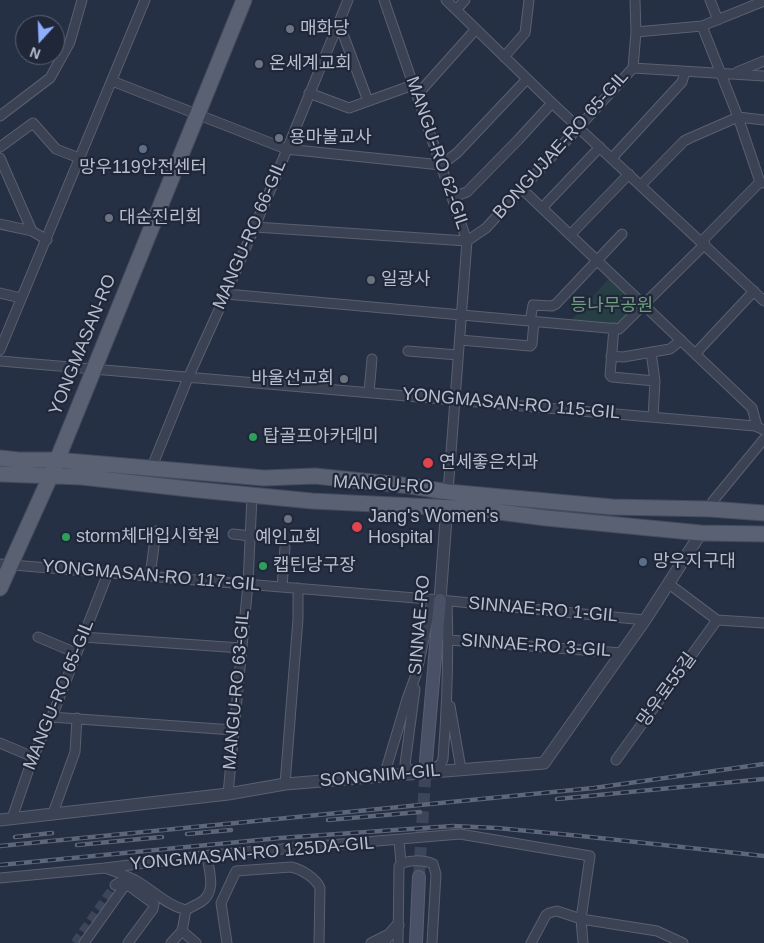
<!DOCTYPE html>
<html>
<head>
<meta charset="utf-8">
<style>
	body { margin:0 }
	#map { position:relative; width:764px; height:943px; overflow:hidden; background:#263044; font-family:Helvetica,sans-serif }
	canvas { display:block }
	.north { position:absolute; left:15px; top:15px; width:50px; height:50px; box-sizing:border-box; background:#1f2739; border:1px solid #5c6374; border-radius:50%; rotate:200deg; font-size:14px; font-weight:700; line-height:20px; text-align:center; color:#b8becd }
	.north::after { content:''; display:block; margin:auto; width:18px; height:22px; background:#8fadfb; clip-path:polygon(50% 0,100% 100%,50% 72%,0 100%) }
</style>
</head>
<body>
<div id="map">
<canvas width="764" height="943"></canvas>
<div class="north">N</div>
</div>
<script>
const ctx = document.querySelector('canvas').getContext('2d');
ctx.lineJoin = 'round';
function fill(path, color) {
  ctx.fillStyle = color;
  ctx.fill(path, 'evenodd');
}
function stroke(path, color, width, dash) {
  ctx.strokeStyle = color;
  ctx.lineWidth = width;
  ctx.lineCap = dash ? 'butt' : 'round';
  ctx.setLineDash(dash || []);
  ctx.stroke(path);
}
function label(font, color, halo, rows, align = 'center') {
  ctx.font = font + ' Helvetica,"Noto Sans KR",sans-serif';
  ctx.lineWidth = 4.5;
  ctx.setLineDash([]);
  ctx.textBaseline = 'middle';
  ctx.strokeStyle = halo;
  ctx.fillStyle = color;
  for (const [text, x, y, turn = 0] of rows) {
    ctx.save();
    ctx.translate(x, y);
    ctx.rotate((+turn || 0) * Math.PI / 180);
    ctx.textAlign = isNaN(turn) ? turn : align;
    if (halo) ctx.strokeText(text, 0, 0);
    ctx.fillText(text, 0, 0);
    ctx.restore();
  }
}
fill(new Path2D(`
	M612,275L644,306L619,329L568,324Z`), '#283e45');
stroke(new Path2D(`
	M75,943L115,885`), '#3c4559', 9, [9, 4.5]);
stroke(new Path2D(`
	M419,877L426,763`), '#3c4559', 12, [12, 6]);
const minor = new Path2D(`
	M384,0L467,241L448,492
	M446,0L552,103L764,301
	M635,0L636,32L633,68L764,76
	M710,0L718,20
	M456,10L465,0
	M702,26L738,117L760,182L764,183
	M335,30L343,34L368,101
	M636,32L702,26L764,1
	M504,57L525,33L529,0
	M737,72L764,61
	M112,81L286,149L441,165L457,153L527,79
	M309,93L349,108L413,85
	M417,95L476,29
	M0,116L50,78L70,42L82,0
	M0,147L33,123L56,149L79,158
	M0,158L32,231
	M612,158L682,82L685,72
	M641,185L684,141L690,138L738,117L764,120
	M522,189L752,408L757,426
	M453,197L467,192L518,140L552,103
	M542,208L600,147
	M0,224L32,231L47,240
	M255,227L467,241L486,228L633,68
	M570,235L629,174
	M702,241L760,182
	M0,293L21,298
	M226,294L619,329L705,244
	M530,321L533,305L552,306L556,304L622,234
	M614,328L610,375L612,377L655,381
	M460,340L530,346L532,344L534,321
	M0,350L145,0
	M408,351L458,355
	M651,352L655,381L653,417
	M695,354L754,291
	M611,356L623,357L670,349L681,340
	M0,361L755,426L764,430
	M369,392L372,359
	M151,469L188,378L226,294L272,186L348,0
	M710,509L713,501L764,439
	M233,534L250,536
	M0,564L440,600L645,620
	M150,576L156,531
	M669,584L717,620
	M282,587L285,547
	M717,620L764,623
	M38,637L76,653
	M83,637L241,648
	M449,640L622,653
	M415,689L405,764L408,769L418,772
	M450,706L461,769
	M51,717L233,730
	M0,743L33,757
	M616,760L717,620
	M430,771L441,764L443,759C447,706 449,654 447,601
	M384,776L407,699L417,672L432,600
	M285,784L298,619V588
	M228,794L248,584L252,496
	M53,813L75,752L77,718
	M12,818L33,757L55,709L108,573
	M399,840L401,863
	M105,868L211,855L460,834L590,856L581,919L583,943
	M0,878L105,868C115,871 125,875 135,880C153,890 166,905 186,910
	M115,885C120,881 123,881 128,885
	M182,931L196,943
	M84,943L123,888L128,885L154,904L153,909L128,943
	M171,943L182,931L186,910C191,907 196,905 201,902C217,892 209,871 207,856
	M227,943L221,903L236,871L291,867C301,869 316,878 320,888L319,943
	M371,943L387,935
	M398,943L399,866C405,859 425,860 433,864L436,874L432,943
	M531,943L546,915L549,913L557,911L581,919L657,931L683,943`);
const tertiary = new Path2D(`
	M440,600L448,492
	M0,820L228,794L285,784L544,763L645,620L701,533
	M382,943L398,925`);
const secondary = new Path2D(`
	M426,761L440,600
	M416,943L419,877`);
const primary = new Path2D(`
	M0,458L19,460H56L264,478L315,476L411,486L448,492L612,507L710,509L764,513
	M0,474L82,477L189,489L312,501L476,509L546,518L701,533L764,534
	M0,588L51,475L244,0`);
stroke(minor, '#596070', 11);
stroke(tertiary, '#596070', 13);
stroke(secondary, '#596070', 14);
stroke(primary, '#444b5c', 17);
stroke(minor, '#3b4253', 9);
stroke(tertiary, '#3b4253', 11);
stroke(secondary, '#495166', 12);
stroke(primary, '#596173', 15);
const rail = new Path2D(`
	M557,799L764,779
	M328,820L420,812
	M187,834L231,830
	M15,837L52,833
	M77,845L162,837
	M0,846L594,788L764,764
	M0,865L280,838L453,826L497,828L581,836L764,856`);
stroke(rail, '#5d667a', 4.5);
stroke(rail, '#1f2739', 2.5, [8]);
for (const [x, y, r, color] of [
	[290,29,5,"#6b7280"],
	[259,64,5,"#6b7280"],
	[279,138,5,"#6b7280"],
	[143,149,5,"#5c6f8a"],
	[109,218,5,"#6b7280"],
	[371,280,5,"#6b7280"],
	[344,379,5,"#6b7280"],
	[253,437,5,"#2e9e5b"],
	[428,463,6,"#e0444e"],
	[288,519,5,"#6b7280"],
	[357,527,6,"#e0444e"],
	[66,537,5,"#2e9e5b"],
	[643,562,5,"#5c6f8a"],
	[263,566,5,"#2e9e5b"]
]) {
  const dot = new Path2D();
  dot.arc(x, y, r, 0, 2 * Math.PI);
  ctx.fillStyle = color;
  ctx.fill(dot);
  stroke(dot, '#1f2739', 2);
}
label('18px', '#b8becd', '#1f2739', [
	["매화당",300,29],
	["온세계교회",269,64],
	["용마불교사",289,138],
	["망우119안전센터",143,168,"center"],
	["대순진리회",119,218],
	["일광사",381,280],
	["바울선교회",334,379,"right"],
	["탑골프아카데미",263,437],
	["연세좋은치과",439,463],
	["Jang's Women's",368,517],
	["Hospital",368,538],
	["storm체대입시학원",76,537],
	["예인교회",288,538,"center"],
	["망우지구대",653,562],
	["캡틴당구장",273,566]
], 'left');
label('18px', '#b8becd', '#1f2739', [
	["BONGUJAE-RO 65-GIL",561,145,-48],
	["MANGU-RO 62-GIL",437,153,71],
	["MANGU-RO 66-GIL",250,235,-67],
	["YONGMASAN-RO",83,345,-68],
	["YONGMASAN-RO 115-GIL",511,404,5],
	["MANGU-RO",383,485,3],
	["YONGMASAN-RO 117-GIL",151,576,5],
	["SINNAE-RO 1-GIL",543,610,5],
	["SINNAE-RO",420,625,-85],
	["SINNAE-RO 3-GIL",536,646,4],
	["MANGU-RO 63-GIL",237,690,-85],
	["망우로55길",667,690,-54],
	["MANGU-RO 65-GIL",59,695,-68],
	["SONGNIM-GIL",380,776,-5],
	["YONGMASAN-RO 125DA-GIL",252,854,-5]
]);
label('18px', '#6f9e7f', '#1f2739', [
	["등나무공원",612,306]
]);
</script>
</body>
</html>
